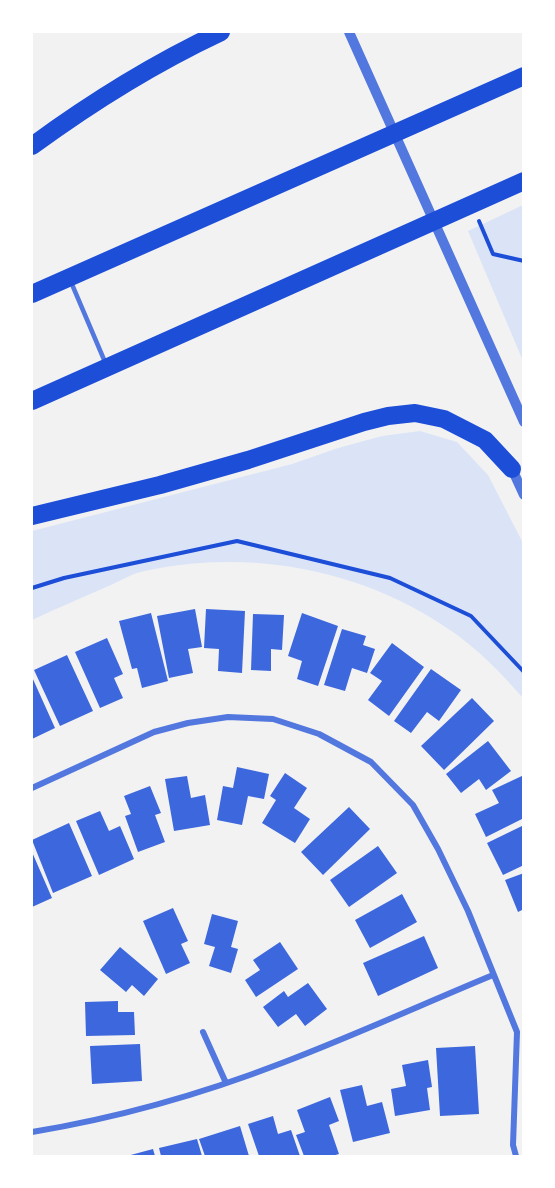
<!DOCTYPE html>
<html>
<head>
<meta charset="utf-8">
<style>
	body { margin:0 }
	#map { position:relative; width:555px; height:1188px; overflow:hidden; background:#f2f2f2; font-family:"Times New Roman",serif }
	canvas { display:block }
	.frame { position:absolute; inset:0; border:33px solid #fff; pointer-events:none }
</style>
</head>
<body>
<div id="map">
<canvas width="555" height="1188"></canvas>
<div class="frame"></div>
</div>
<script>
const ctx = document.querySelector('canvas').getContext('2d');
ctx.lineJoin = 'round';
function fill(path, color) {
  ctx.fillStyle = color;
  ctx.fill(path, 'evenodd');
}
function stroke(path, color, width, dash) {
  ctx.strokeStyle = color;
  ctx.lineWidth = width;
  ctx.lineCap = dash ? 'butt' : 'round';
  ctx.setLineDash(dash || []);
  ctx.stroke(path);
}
fill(new Path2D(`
	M523,205V361L468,231Z
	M420,431L457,442L488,475L523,543V698C501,673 478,649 450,630C363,569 248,548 145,571C133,573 122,580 111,585C85,596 58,608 32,620V531L292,464L338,448L382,436Z`), '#dbe4f7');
fill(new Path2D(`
	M195,609L202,647L188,649L193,673L169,678L157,616Z
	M206,609L245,611L242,673L218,671L219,649L204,648Z
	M151,613L168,681L142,688L137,668L132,669L119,621Z
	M302,613L338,626L318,686L297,679L302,661L288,656Z
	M253,614L284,615L282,650L271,649V671L251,670Z
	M342,629L366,636L363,645L375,649L367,673L352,668L345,691L324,685Z
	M107,638L123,674L114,678L123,698L100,708L75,652Z
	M392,643L424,667L389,716L368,700L382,681L370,673Z
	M67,655L93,711L60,726L34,670Z
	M431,669L461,690L439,721L427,712L411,733L394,721Z
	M32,677L55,728L32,739Z
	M472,698L494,721L444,770L421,746Z
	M488,741L511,771L486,790L479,779L461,793L446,774Z
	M237,767L269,774L264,799L248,796L242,825L217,820L223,786L233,788Z
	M285,773L307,788L294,808L310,819L295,843L262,823L276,800L270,796Z
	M524,775V818L486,837L475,814L499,803L492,790Z
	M187,776L191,798L205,795L210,825L174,831L165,779Z
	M150,786L161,813L155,815L165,842L138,852L125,816L131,814L124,796Z
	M349,807L370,829L323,875L301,852Z
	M100,811L109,831L120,826L134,859L99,875L76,821Z
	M69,823L92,876L53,893L32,840Z
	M524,825V865L503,875L487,843Z
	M378,846L397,873L349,907L330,880Z
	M32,852L52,898L32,907Z
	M524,873V909L518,912L505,880Z
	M402,894L417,922L370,948L355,920Z
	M173,908L188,941L181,944L190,963L166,974L143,921Z
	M212,914L238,921L231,947L238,949L231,973L209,966L215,947L204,944Z
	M424,936L438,968L378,996L363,963Z
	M280,942L298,969L256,997L245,980L260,970L253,960Z
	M120,947L158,979L144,996L132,985L126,992L100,970Z
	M308,983L327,1009L305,1026L296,1014L278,1027L263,1007L284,991L288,997Z
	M118,1001V1012H134L135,1035L86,1036L85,1002Z
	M140,1044L142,1081L92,1084L90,1046Z
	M475,1046L479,1114L440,1116L436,1048Z
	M428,1060L432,1087L427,1088L430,1110L395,1116L391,1089L406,1086L402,1065Z
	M362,1085L367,1106L382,1102L390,1133L353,1142L340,1090Z
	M330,1097L339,1121L329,1125L339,1154L332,1156H304L296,1135L305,1132L297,1110Z
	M273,1116L278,1134L291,1130L300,1156H259L248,1124Z
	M240,1126L249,1156H205L199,1139Z
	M197,1139L202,1156H161L159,1148Z
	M153,1149L155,1156H127Z`), '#3d67dc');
stroke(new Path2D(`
	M479,221L493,254L524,261
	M32,588L64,578L237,541L390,578L471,616L524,672`), '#1d4ed8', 4);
stroke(new Path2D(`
	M71,282L105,362`), '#5277de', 4.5);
stroke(new Path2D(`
	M32,788L154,732L188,723L228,717L273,719L319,734L371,762L413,805L438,849L468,911L517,1032L513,1145L516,1156
	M203,1032L226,1083
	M32,1132C117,1118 202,1094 282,1063C353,1036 423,1004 493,975`), '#5277de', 6);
stroke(new Path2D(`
	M349,32L524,422
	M512,469L524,495`), '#5277de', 10);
stroke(new Path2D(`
	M32,146C92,102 153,64 221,32
	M32,294L524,76
	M32,401L524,181
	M32,516L160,485L248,460L364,422L388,416L415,413L444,419L485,440L512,469`), '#1d4ed8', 18);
</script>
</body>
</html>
